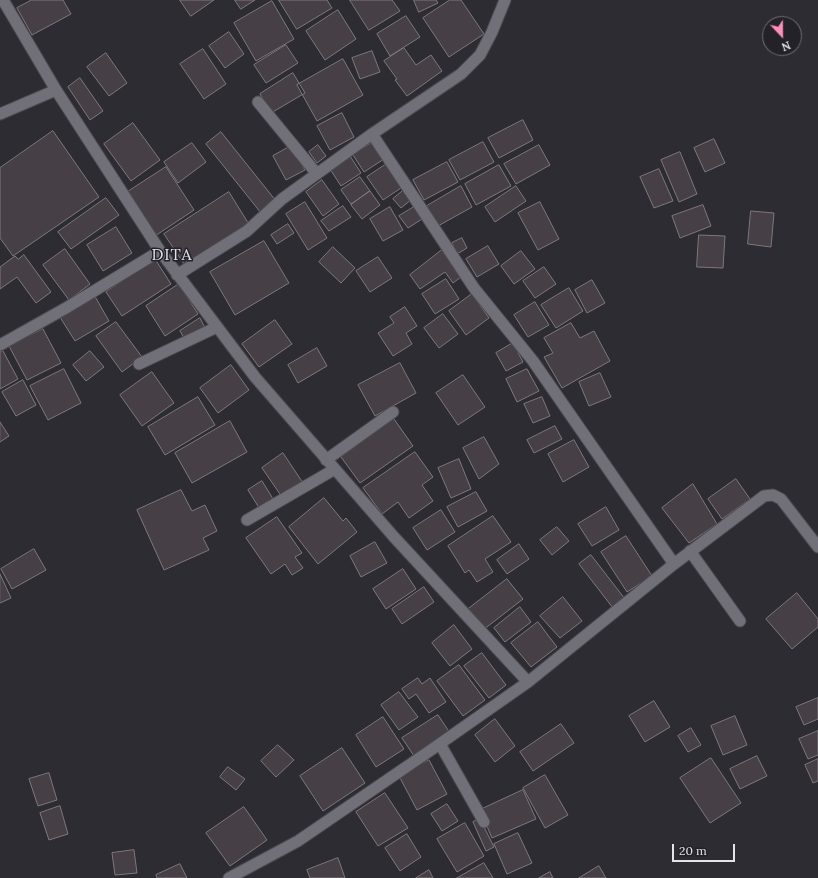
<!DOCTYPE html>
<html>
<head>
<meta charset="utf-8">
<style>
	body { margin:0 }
	#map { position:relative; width:818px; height:878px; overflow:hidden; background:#2d2c33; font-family:Lora,serif }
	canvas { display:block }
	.north { position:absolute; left:762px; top:16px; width:40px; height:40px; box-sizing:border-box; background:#232229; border:1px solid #706f75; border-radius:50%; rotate:158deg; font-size:11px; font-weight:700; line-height:16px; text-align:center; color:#e3e3e8 }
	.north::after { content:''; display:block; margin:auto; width:14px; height:18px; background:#ff8eba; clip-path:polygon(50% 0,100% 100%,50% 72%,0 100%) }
	.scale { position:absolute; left:672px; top:844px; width:63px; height:18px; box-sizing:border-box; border:2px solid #e3e3e8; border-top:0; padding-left:5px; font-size:12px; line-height:14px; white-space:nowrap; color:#e3e3e8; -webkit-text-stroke:3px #232229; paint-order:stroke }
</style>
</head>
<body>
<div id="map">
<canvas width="818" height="878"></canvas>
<div class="north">N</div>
<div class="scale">20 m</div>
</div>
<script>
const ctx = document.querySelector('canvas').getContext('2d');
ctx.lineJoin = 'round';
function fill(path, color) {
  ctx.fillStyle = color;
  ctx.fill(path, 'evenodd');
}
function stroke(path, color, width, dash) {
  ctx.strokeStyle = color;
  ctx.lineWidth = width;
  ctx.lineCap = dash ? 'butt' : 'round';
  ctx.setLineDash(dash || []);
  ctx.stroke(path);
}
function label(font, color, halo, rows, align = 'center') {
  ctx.font = font + ' Lora,serif';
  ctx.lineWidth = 3;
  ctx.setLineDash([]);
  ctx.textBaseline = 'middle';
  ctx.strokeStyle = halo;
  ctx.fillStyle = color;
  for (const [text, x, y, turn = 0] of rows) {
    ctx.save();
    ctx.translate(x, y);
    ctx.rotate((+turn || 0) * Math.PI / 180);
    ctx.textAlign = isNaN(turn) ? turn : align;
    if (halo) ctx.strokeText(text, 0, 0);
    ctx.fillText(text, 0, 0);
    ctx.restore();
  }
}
const building = new Path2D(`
	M32,0H63L71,14L32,35L17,8Z
	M180,0H214L191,16Z
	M235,0H255L241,9Z
	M279,0H327L332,8L297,29Z
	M350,0H392L400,11L369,30Z
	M414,0H436L438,3L419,12Z
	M450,0H461L484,34L449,57L423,18Z
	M272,1L294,39L256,61L234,23Z
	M338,10L356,39L325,60L306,31Z
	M406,16L420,37L390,56L377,34Z
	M229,32L244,54L225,68L209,46Z
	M286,45L298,63L266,83L254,65Z
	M404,48L416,65L431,55L442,71L407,96L395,80L397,79L384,61Z
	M203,49L226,84L204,99L180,64Z
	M372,51L380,72L360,79L352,58Z
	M106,53L127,83L109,96L87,67Z
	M343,59L363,95L317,121L297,85Z
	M293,73L305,93L271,113L260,94Z
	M80,78L103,111L90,120L68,87Z
	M342,113L354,137L330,150L317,126Z
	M523,120L533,140L499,158L488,138Z
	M133,123L160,160L131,181L104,144Z
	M53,131L99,197L13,256L0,238V168Z
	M221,132L276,201L261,213L206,144Z
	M714,139L725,163L705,172L694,148Z
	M373,142L384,159L364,172L353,155Z
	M483,142L494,162L460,180L449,160Z
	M192,143L206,162L178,183L164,162Z
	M318,145L326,156L317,163L309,152Z
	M539,145L550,165L516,184L504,164Z
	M291,146L305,170L286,180L273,156Z
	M680,152L697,194L679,202L661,160Z
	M350,156L361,173L341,186L330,169Z
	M447,162L458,182L424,200L413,180Z
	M388,163L404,186L383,200L367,177Z
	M499,165L511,186L476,205L465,184Z
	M166,167L194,210L155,236L126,193Z
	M659,169L673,201L654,208L640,177Z
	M360,177L370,191L351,204L341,190Z
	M322,180L339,204L323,216L306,192Z
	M461,186L472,207L438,226L427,206Z
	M516,186L526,201L495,222L485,207Z
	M404,190L412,199L401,208L393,199Z
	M370,191L380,205L362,219L351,205Z
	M229,192L250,226L186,267L164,234Z
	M106,198L119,215L71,249L58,232Z
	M305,202L327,238L308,250L286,214Z
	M540,202L559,239L538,250L518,213Z
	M703,205L711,226L680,238L672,216Z
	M343,206L351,217L329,231L321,221Z
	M390,207L403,230L383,241L370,219Z
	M414,207L422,219L408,228L399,216Z
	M751,211L774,213L771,247L748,244Z
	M288,224L294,233L277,244L271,235Z
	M116,227L132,253L103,271L87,245Z
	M699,235L725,236L723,268L697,267Z
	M462,238L467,248L457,254L452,243Z
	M264,241L289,283L235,315L210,272Z
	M488,246L499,264L477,277L466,259Z
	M333,247L355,268L341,283L319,262Z
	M65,249L90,284L69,300L43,265Z
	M442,250L461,277L453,283L445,272L420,289L410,275Z
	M521,251L535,269L514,284L501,266Z
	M24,255L51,292L36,303L17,277L0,289V267L15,256L18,259Z
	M378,257L392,278L370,292L356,271Z
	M155,259L171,284L122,316L106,292Z
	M544,267L556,284L535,298L523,281Z
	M446,279L459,299L435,314L422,294Z
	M592,280L605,303L587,313L575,290Z
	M179,284L198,314L165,336L146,306Z
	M569,288L583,311L556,328L541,305Z
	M93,293L109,321L75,341L58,314Z
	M472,294L489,318L466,335L449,311Z
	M535,302L549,325L528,337L514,315Z
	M405,307L417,326L406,333L412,344L393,356L378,333L394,323L390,317Z
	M443,314L458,334L439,348L424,328Z
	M200,318L205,328L186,341L180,331Z
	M275,320L292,344L259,367L242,344Z
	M116,322L142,357L122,372L96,336Z
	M571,323L580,338L594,331L610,361L562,388L544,357L553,353L544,338Z
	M43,329L61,363L27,380L9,346Z
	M513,343L523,362L506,371L496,353Z
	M317,348L327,366L298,383L288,365Z
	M3,351L18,379L0,389V352Z
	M90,351L104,367L86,381L73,365Z
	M400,363L416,393L375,416L358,385Z
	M231,365L249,390L218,413L200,388Z
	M64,369L81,403L48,420L30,386Z
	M527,369L539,391L517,402L506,379Z
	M152,372L174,403L142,426L120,395Z
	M600,373L611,397L589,406L579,382Z
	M463,375L485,407L458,425L436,393Z
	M23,380L36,405L16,416L2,392Z
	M198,397L215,425L165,455L148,427Z
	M542,397L550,416L533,423L524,404Z
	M394,419L413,446L360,483L341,457Z
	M230,421L247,452L192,483L175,453Z
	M0,422L9,436L0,442Z
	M555,426L562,439L534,453L527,440Z
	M484,437L499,464L479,479L463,448Z
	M574,440L589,467L563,482L548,454Z
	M415,452L433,477L422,485L433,501L409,518L398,502L382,514L363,488Z
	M283,453L303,483L282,497L262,468Z
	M459,459L471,489L451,498L438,468Z
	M736,479L750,499L722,519L708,499Z
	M262,481L275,502L261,511L248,490Z
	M693,484L717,524L689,543L662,508Z
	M181,490L192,511L205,505L217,531L203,538L209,550L164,570L137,510Z
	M476,492L487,511L458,527L447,507Z
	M324,498L343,521L346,518L357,532L318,564L289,527Z
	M606,507L619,530L592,546L578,524Z
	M441,510L455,532L427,550L413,528Z
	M493,516L511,542L485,559L493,572L477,582L469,570L465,573L448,546Z
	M277,517L302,553L295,557L303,568L292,575L285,564L271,574L246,538Z
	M557,527L569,541L552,555L540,540Z
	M626,536L652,576L627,592L601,552Z
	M375,542L387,563L361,577L350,556Z
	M519,544L529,559L507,574L497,560Z
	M34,549L46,570L12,589L1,569Z
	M591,555L625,599L613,608L579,564Z
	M403,569L416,589L386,609L373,589Z
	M0,574L11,598L0,603Z
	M507,579L523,599L483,630L467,610Z
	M424,587L434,602L402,624L392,609Z
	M797,593L818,619V627L792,649L766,619Z
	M563,597L582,621L560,638L540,616Z
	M520,607L531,622L505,642L494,628Z
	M538,622L557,647L531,667L511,643Z
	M454,625L472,649L450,666L432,643Z
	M482,653L506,685L489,698L464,666Z
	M459,665L485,700L463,716L437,681Z
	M418,678L422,684L430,678L446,702L429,713L416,694L409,699L402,689Z
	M399,692L418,717L399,730L381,705Z
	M818,698V719L804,725L796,707Z
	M654,701L670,727L645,742L629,716Z
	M438,715L450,733L414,756L402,738Z
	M735,716L747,745L723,755L711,726Z
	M383,717L404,749L376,767L356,735Z
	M495,719L515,746L495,762L475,735Z
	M561,724L574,743L533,771L520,752Z
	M691,728L701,745L688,752L678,736Z
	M818,731V755L808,759L799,739Z
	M278,745L294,760L276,777L261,761Z
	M342,748L365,783L323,811L300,776Z
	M757,756L767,776L740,789L730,769Z
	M711,758L741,803L710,823L680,778Z
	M818,759V781L813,783L805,765Z
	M429,760L447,794L417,810L399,776Z
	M228,767L245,779L236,790L220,777Z
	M49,773L57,800L38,806L29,779Z
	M545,775L568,815L545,828L523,788Z
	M523,790L536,819L492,838L480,810Z
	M385,793L408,828L378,846L356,812Z
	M447,804L458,821L442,831L431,814Z
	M60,806L68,834L49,840L40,813Z
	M244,807L267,840L230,866L206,833Z
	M480,819L494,847L486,851L473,822Z
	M465,823L484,856L457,872L437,839Z
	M518,833L532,863L507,874L494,844Z
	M407,834L421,857L400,871L385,848Z
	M134,850L137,873L115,875L112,853Z
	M338,858L345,878H310L307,870Z
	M484,863L493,878H457Z
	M180,864L187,878H157L156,875Z
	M599,866L606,878H579Z
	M429,870L433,878H416Z
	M550,872L553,878H539Z`);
fill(building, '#464046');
stroke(building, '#7e787e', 1);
const service = new Path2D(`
	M326,460L393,412`);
const minor = new Path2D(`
	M3,0L56,90L160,251L255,377L394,537L528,682
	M258,102L317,174
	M0,114L56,90
	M372,134L474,288L533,361L674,564
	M177,275L247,231L282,199L372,134L461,74L480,55L492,32L505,0
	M0,345L66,308L160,251
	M139,364L217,327
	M247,520L335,469
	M690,551L740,621
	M440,744L484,822
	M229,878L298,841L431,750L528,682L674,564L764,496L773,495L781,499L818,547`);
stroke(service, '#4b4a50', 13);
stroke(minor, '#4b4a50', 13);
stroke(service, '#717078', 11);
stroke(minor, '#717078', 11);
ctx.letterSpacing = '1px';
label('16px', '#e2e1ea', '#232229', [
	["DITA",172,255]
]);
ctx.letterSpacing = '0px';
</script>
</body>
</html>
